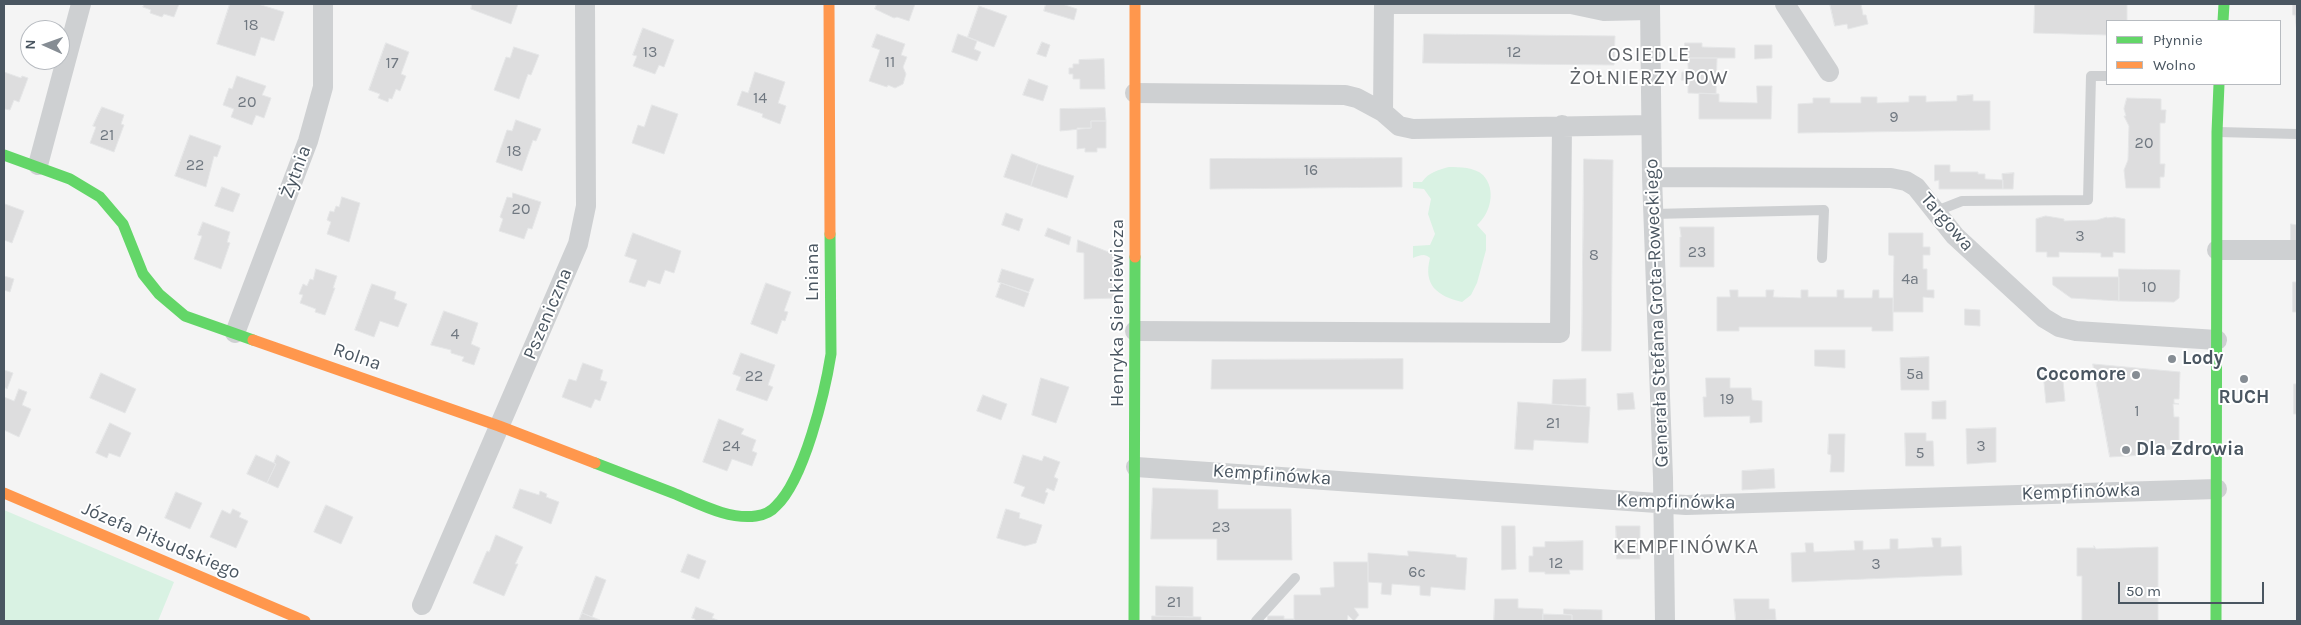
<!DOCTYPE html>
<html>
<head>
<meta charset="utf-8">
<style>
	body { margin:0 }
	#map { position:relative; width:2301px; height:625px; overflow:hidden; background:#f4f4f4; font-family:Karla,sans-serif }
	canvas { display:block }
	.frame { position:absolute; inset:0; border:5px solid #4a5661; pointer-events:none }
	.legend { position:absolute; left:2106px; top:20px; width:175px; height:65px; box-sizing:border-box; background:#fff; border:1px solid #b7bbc0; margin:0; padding:6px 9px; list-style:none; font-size:15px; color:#4a5661 }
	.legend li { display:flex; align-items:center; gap:10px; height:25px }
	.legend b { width:25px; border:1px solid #b7bbc0 }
	.north { position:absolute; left:20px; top:20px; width:50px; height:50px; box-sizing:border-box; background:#fff; border:1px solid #b7bbc0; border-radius:50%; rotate:272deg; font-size:14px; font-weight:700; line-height:20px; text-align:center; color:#4a5661 }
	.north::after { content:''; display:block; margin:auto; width:18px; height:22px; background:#868d94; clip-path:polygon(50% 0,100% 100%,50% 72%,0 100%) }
	.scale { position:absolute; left:2118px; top:582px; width:146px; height:22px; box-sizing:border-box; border:2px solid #4a5661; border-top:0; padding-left:6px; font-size:15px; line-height:18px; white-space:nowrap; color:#4a5661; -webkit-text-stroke:4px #fff; paint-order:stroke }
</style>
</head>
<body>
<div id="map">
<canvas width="2301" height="625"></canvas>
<div class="frame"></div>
<ul class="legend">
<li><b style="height:6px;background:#63d668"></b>Płynnie</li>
<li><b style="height:6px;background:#ff974d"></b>Wolno</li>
</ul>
<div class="north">N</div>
<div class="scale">50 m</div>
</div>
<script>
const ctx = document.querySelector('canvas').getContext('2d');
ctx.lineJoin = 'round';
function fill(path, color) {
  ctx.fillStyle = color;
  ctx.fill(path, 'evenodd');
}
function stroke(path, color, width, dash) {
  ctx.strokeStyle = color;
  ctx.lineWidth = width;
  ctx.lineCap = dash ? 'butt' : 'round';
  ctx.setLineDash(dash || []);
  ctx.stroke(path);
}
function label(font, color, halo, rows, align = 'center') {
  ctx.font = font + ' Karla,sans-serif';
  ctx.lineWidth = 4;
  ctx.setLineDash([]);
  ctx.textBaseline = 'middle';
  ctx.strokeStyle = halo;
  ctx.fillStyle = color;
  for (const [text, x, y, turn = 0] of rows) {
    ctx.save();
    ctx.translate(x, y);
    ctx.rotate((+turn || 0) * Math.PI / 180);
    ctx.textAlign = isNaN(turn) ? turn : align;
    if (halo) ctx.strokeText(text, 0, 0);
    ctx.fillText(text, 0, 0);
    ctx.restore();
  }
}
fill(new Path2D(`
	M1449,167C1460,167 1474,167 1483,175C1497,190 1490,214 1477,225L1486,235V250L1477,283L1471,295L1462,302C1437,296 1423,285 1430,258C1425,253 1420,255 1413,258V246L1430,245L1435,234L1428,214L1431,199L1424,189L1413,188V182H1422C1429,172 1438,170 1449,167Z
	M4,510L174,582L158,621H4Z`), '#d9f2e3');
const building = new Path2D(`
	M145,4H179L174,17L164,14L162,17L150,13L151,10L143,7Z
	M230,4H258L284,12L274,41L261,37L255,56L217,44Z
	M472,4H518L511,24L471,9Z
	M877,4H915L909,21L897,17L894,18L875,9Z
	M1046,4H1062L1077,9L1074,20L1044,11Z
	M1830,4H1861L1863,15H1866L1868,24L1848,29L1847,24L1835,26Z
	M2035,4H2127V21H2107V35L2034,33Z
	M2293,4H2297V33L2295,15H2293Z
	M979,6L1007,16L994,47L968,37Z
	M643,28L674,40L664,67L659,65L655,74L633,66L637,56L633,55Z
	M877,34L905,44L901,55L907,57L903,67L906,74L903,84L895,88L888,85L887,87L869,81L880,50L872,47Z
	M958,34L977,41L974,49L981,52L977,61L952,52Z
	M1424,34L1615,36L1614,65L1423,63Z
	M1042,42L1050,45L1046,57L1037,54Z
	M386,43L409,52L401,74L406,76L400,91L396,89L392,99L389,98L388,102L378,98L380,94L369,90Z
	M1685,43H1702V47L1735,48V58H1685Z
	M1755,45H1772V58L1755,59Z
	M514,47L539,55L531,75L528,74L519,99L494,90L506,57L510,58Z
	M1688,58H1717L1716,94L1688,93V81L1681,80L1682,72H1688Z
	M1104,59L1105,89H1080V79H1073V74H1069V68H1073V64H1079V60Z
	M4,72L21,78L22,76L28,78L19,102L14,100L10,110L5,109L4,112Z
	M755,72L785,82L778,103L786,106L780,124L762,117L763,114L737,105L742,91L748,93Z
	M237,76L266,86L262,95L271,98L264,118L256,115L252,125L231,117L234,109L223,105L229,88L232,89Z
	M1029,79L1048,86L1043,101L1023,95Z
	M1757,86H1772L1771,119H1699V93L1719,94V102L1757,103Z
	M1973,95V101H1990V130L1798,133V104L1813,103V98H1830V103H1861V97H1877V103L1909,102V96H1926V102L1957,101V96Z
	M2127,98L2161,99V110H2166L2165,123H2160V164H2165L2164,177H2160V188H2126L2124,170L2128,160L2129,126L2124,116H2126L2124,109Z
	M652,105L678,114L664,154L632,143L638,125L644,127Z
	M102,107L124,115L121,124L124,125L114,152L90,143L96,127L93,126Z
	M1105,108L1106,121H1091V128L1060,131V109Z
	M516,120L541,129L536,141L533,140L522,171L496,162L507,130L512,131Z
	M1091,121H1106V148H1097V152H1085V148L1077,149V128H1091Z
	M190,135L221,146L217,157L214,156L206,187L175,176Z
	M1012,154L1038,164L1031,186L1004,177Z
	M1402,158V187L1210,189V159Z
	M1584,159L1613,160L1611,351H1582Z
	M1038,164L1074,176L1067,198L1031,186Z
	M1935,165H1950V172H1978V174H1985V179L2003,180V189H1939V180L1935,181Z
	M2014,173L2013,189H2003L2002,174Z
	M222,187L240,194L233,212L215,206Z
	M513,193L541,202L532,229L528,228L524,239L499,231L503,219L500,217L507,197L512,198Z
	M342,197L360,203L349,242L327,234L331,222L327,220L330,211L334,212L336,206L339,207Z
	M5,204L24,211L12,243L4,240Z
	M1006,213L1023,219L1019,231L1002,225Z
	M2046,216L2064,219V221L2097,220L2107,217V218L2115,217L2125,219V253L2113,252V257H2101V253L2059,252V257H2047V252H2036V219Z
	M203,222L230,232L227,242L230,243L221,269L194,259L202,236L198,235Z
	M2291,224L2297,225V242L2291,241Z
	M1680,227H1714V267H1680V237H1681Z
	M1048,228L1071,237L1069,245L1045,236Z
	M633,233L681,251L674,273L665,270L660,284L648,280L645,287L629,282L637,260L625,256Z
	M1889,233H1923V247H1930V255H1923V269H1927V290H1934V298L1923,297V312H1893L1894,256L1889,255Z
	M1078,240L1116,255V298L1084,299V253L1077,252Z
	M316,269L337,276L333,288H335L325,315L315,312L316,309L300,303L303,295L299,294L303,284L307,286L310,279L313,280Z
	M1002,269L1034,279L1029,292L998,282Z
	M2119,269L2180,270L2179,298L2174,302L2119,301Z
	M4,276L14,279L10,292L4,290Z
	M2053,277H2119V301L2071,298L2053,285Z
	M2293,282H2297V312H2293Z
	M766,283L791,292L784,311L788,312L785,321L782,320L777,334L751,324Z
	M1001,283L1029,293L1024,307L996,297Z
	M372,284L396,292L394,299L407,304L398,327L380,321L374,337L355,330Z
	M1730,290H1738V297H1766V290H1774L1773,297L1801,298V290H1808V297H1837V290H1844V298H1872L1873,290H1879V298H1893V331H1872V327H1739V331H1717V297H1730Z
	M1965,309L1980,310V326L1965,325Z
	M444,311L478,323L471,344L480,348L474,365L462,361L464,357L451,353V350L431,345Z
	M1815,350H1845V368L1815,366Z
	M741,353L775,365L768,385L773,387L767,401L736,390L741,377L733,374Z
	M1929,357V390H1901L1900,358Z
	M1403,359V389H1211L1212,360Z
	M583,363L603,370L600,380L607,382L600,401L595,399L591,408L562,397L569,379L576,381Z
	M2093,364L2180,372L2179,399H2174V403L2179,404H2173L2174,417H2179V449L2161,450V454L2110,457Z
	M4,370L13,373L7,389L4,387Z
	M2062,371L2065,401L2046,403L2043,373Z
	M101,373L136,389L125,413L90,398Z
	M1041,378L1069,387L1056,423L1032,415Z
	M1706,378H1730V388H1751L1752,400L1762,401V422L1750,423V416L1704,417L1703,397H1706Z
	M1586,379V406L1552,404L1553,380Z
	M2294,384H2297V414H2294Z
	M19,389L27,392L22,405L31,409L19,437L4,430V397L14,401Z
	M1633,393L1635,409L1618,410L1617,394Z
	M983,395L1007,404L1001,420L977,411Z
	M1946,401V419H1932V402Z
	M1518,402L1590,407L1588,443L1534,440L1533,450L1515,449Z
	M719,419L744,429L741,434L756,440L752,451L757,453L752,466L732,459L727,471L703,462Z
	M110,423L131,433L120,457L109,453L107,458L96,453Z
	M1996,428V462L1967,464L1966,429Z
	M1905,433H1926V441H1933L1934,466H1906Z
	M1829,434H1845L1844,472H1830L1831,462V455L1828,454Z
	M256,455L276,464L267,483L247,474Z
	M277,455L290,462L278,488L267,483L276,464L274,463Z
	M1023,455L1042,461L1044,456L1060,462L1054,477L1058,479L1054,491L1047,488L1045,492L1048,493L1044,504L1021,496L1025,487L1014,483Z
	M1774,469L1775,488L1742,490V471Z
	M1153,488L1218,490V509H1291L1292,560H1217V539H1151Z
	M520,489L539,495L540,491L547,494L546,497L559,502L551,524L513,508Z
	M176,492L202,503L190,529L165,518Z
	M326,505L353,517L341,544L314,532Z
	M233,509L241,513L239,517L248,521L236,548L210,537L222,510L230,514Z
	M1006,509L1020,513L1019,518L1042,525L1036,543L1025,546L997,538Z
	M1502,526H1515L1516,569L1502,570Z
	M1616,526H1640V559H1617Z
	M496,535L523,547L515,564H518L504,596L473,583L487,551L489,552Z
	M1932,538H1941V547L1961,546L1962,575L1792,582L1791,553L1806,552L1805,543H1813L1814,552L1855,550L1854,541H1863V550L1890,549V539H1898V549L1933,547Z
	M1583,541V570H1569L1570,574H1545V572H1529V556H1533V547H1545V542Z
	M2094,546L2096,549L2158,547V621H2082V576H2077V548H2094Z
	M1408,551L1456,555V557L1467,558L1465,590L1431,587L1430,596L1420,595V586L1392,584L1391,595L1381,594L1382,583L1368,582V553L1408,556Z
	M688,554L706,561L699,579L681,572Z
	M1334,562H1368V608H1354L1359,615L1354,621L1348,615L1347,621H1294V595H1321L1320,588L1334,587Z
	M596,576L606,580L592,617L582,613Z
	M1156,586L1193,587V617L1156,616Z
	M1495,599H1518V608L1543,609V621H1494Z
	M1734,599H1769V609H1775L1776,620L1736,621Z
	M696,607L714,614L712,618L720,621H695V619L692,618Z
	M1564,609L1602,610V621H1572V615L1564,614Z
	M582,613L600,620L599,621H579Z
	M1543,614L1572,615V621H1543Z
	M1152,616L1201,617V621H1152Z
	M1268,616H1284V619H1294V621H1268Z`);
fill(building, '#ddddde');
stroke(building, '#e5e6e7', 1);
stroke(new Path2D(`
	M2218,132L2297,134
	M1934,212L1962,201L2088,200L2091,76H2107
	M1653,214L1824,210L1822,258
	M1256,621L1295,578`), '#ced0d2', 10);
stroke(new Path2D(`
	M1650,4L1652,177L1663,478L1665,621
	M1785,4L1829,72
	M1650,10L1604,11L1571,4H1384L1383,112L1399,126L1413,129L1651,125
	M1135,93L1345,95L1357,98L1383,112
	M38,165L81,4
	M1652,177L1891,178L1906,181L1916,187L1955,236L2044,318L2059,327L2076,331L2217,340
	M2217,250H2297
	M1135,331L1560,333L1562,125
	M235,333L308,141L323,87V4
	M1136,467L1686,505L2217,489
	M422,605L578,244L586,206L585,4`), '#ced0d2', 20);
stroke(new Path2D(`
	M2223,21L2224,4
	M4,155L70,179L100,197L123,224L143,274L159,294L185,316L253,340
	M595,463C621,473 647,483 673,493C698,503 728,520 756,516C763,515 771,512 776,506C804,480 825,392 831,354L830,234
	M1134,621L1135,257
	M2216,621L2217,132L2219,84`), '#63d668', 11);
stroke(new Path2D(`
	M829,4L830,234
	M1135,257V4
	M253,340L499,426L595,463
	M4,493L305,621`), '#ff974d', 11);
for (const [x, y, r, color] of [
	[2172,359,5,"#868d94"],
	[2136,375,5,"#868d94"],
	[2244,379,5,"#868d94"],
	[2126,450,5,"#868d94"]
]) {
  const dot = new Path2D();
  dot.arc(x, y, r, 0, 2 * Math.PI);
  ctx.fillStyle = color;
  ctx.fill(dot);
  stroke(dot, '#fff', 2);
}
label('16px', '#707881', null, [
	["18",251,25],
	["13",650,52],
	["12",1514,52],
	["11",890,62],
	["17",392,63],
	["14",760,98],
	["20",247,102],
	["9",1894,117],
	["21",107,135],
	["20",2144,143],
	["18",514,151],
	["22",195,165],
	["16",1311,170],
	["20",521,209],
	["3",2080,236],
	["23",1697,252],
	["8",1594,255],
	["4a",1910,279],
	["10",2149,287],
	["4",455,334],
	["5a",1915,374],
	["22",754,376],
	["19",1727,399],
	["1",2137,411],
	["21",1553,423],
	["24",731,446],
	["3",1981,446],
	["5",1920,453],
	["23",1221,527],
	["12",1556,563],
	["3",1876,564],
	["6c",1417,572],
	["21",1174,602]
]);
label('19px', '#4a5661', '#fff', [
	["Żytnia",296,172,-69],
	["Targowa",1947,222,49],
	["Lniana",813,272,-90],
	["Henryka Sienkiewicza",1118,313,-90],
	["Generała Stefana Grota-Roweckiego",1657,313,-92],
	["Pszeniczna",548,314,-67],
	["Rolna",357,357,19],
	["Kempfinówka",1272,475,4],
	["Kempfinówka",2081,492,-2],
	["Kempfinówka",1676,502,1],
	["Józefa Piłsudskiego",161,541,23]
]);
label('bold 19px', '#4a5661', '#fff', [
	["Lody",2182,359],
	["Cocomore",2126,375,"right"],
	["RUCH",2244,398,"center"],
	["Dla Zdrowia",2136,450]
], 'left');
ctx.letterSpacing = '1px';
label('20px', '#5f6368', '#fff', [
	["OSIEDLE",1649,55],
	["ŻOŁNIERZY POW",1649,78],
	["KEMPFINÓWKA",1686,547]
]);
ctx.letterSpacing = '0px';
</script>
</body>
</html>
